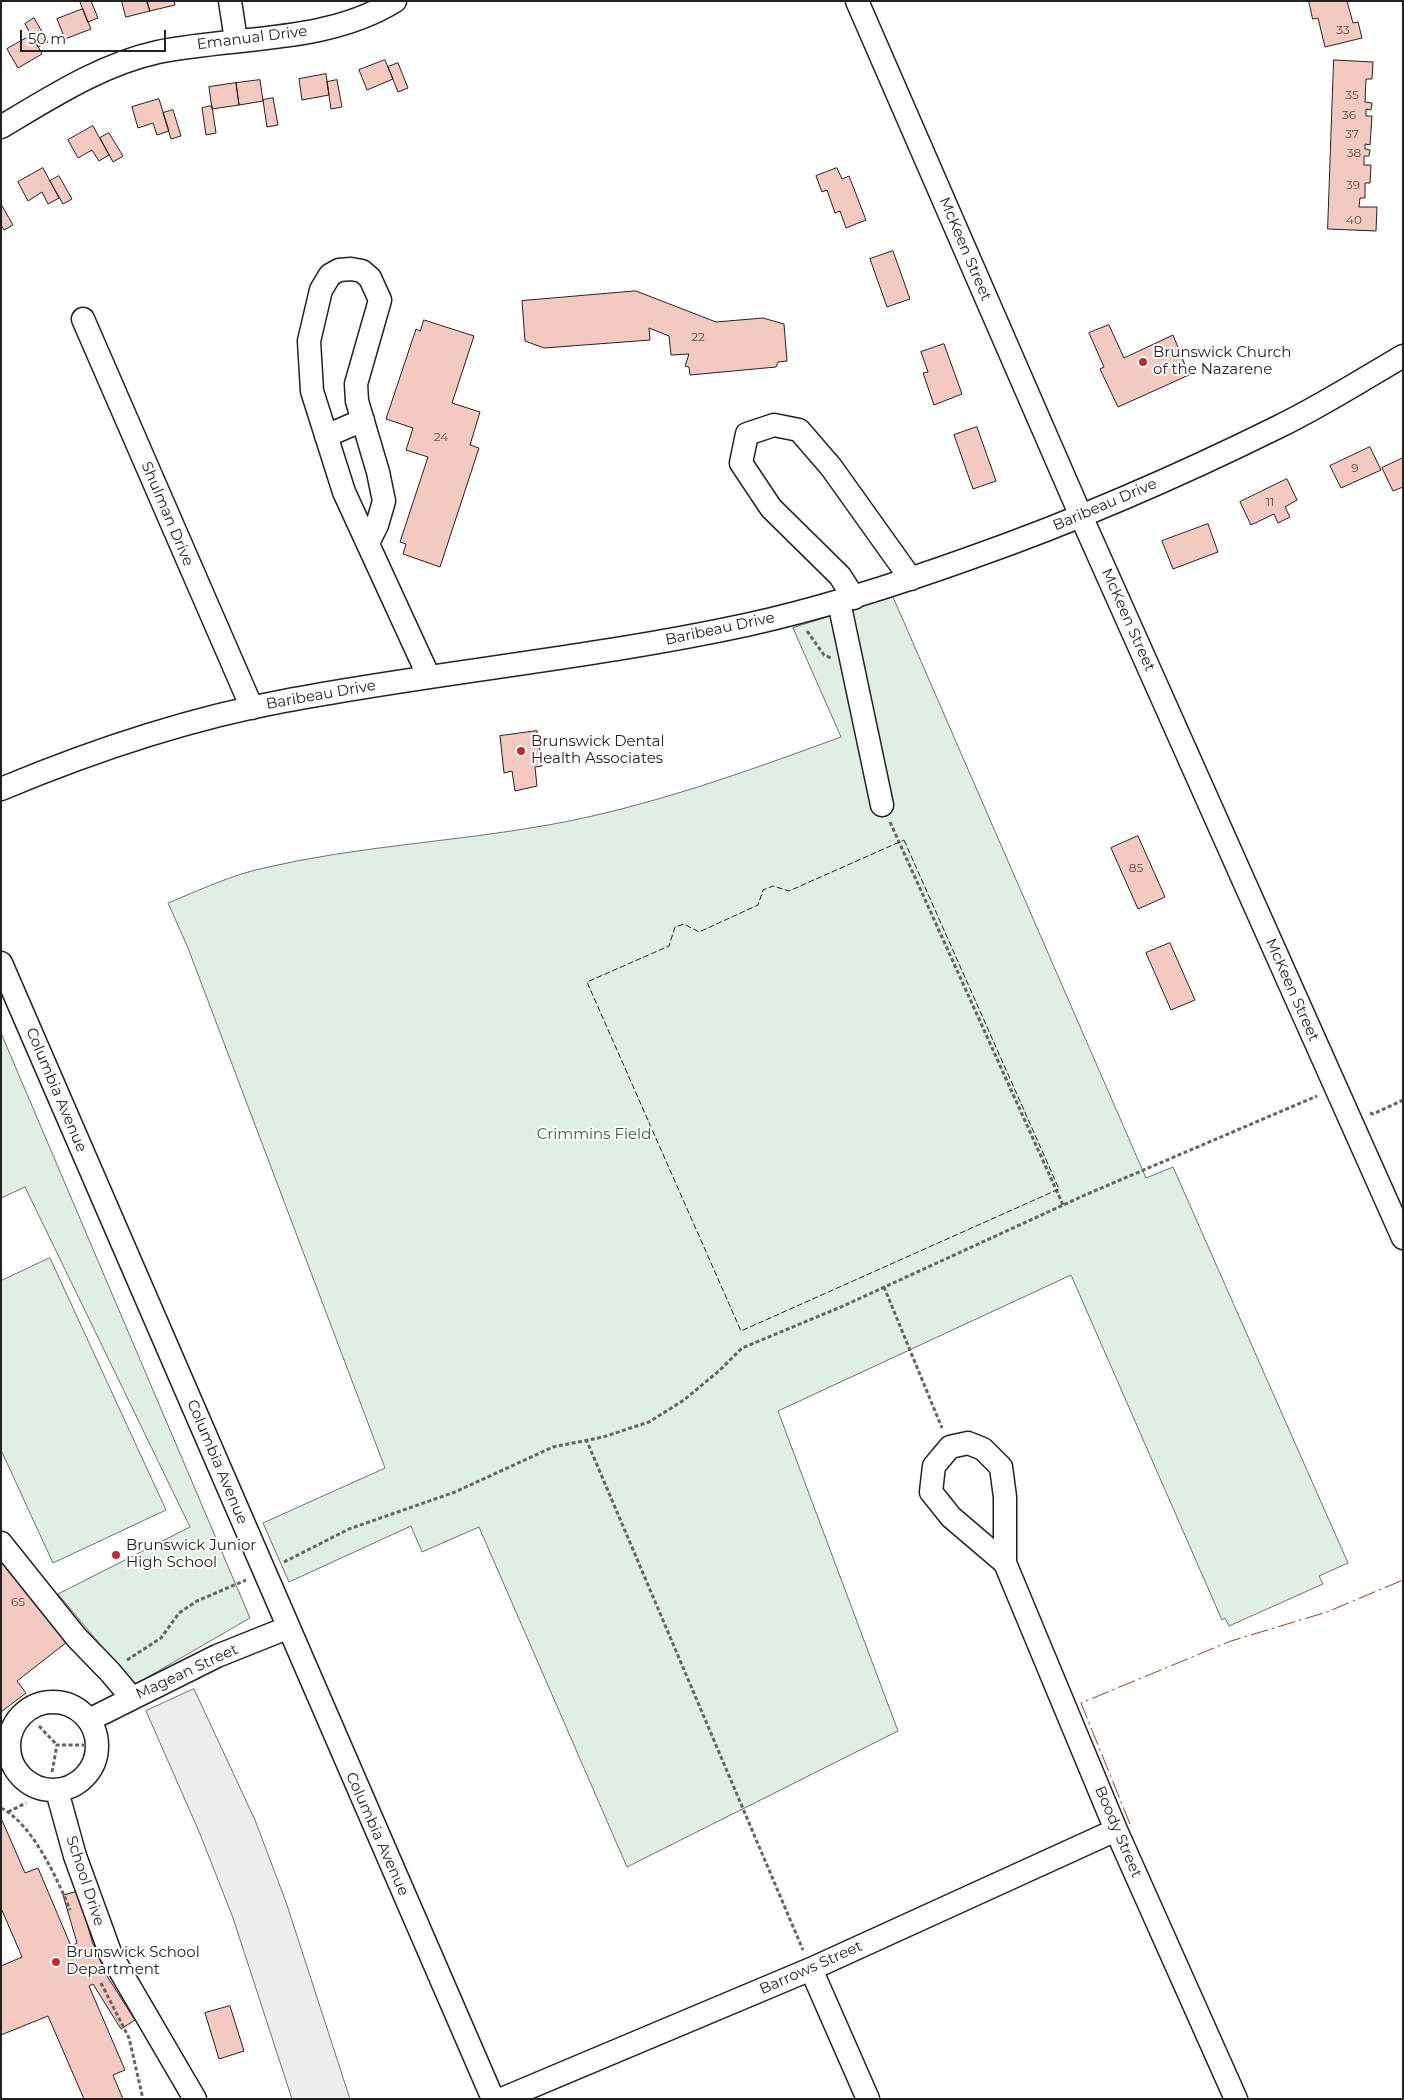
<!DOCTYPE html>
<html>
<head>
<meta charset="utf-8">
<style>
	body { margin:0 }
	#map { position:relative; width:1404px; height:2100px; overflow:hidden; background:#fff; font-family:Montserrat,sans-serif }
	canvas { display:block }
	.frame { position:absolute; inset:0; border:2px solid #222; pointer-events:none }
	.scale { position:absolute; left:20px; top:30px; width:146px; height:22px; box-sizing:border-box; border:2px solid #222; border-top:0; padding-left:6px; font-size:15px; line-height:18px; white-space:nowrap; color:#222; -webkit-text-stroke:4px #fff; paint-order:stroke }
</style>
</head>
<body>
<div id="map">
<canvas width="1404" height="2100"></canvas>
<div class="frame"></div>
<div class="scale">50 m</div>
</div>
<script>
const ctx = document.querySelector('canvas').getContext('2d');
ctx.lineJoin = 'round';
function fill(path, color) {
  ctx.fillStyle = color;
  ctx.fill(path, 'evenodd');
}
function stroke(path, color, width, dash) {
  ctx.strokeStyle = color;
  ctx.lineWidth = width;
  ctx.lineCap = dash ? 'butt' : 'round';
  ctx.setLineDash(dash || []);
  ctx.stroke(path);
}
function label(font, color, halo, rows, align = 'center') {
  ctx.font = font + ' Montserrat,sans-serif';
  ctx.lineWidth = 4;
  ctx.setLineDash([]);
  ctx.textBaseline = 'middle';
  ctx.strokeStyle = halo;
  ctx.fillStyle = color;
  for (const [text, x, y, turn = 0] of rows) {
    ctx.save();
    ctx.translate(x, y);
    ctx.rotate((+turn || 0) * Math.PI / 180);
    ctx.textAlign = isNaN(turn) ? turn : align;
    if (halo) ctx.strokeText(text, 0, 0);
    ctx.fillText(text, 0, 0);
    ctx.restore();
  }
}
const green = new Path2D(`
	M893,597L1146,1178L1173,1167L1348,1563L1319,1576L1323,1584L1229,1626L1225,1618L1222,1620L1071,1275L778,1411L898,1731L627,1867L479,1527L422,1552L411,1526L289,1582L263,1523L385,1468L188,948L168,903C200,890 231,875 264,868C357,846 454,842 548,825C649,807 745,772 841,737L793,628Z
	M1,1033L250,1618L134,1685L58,1594L190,1527L25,1187L1,1198Z
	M50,1258L166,1510L53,1563L1,1450V1281Z`);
fill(green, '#e0efe3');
stroke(green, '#6f6f6f', 1);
const parking = new Path2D(`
	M194,1689L255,1820L286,1902L350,2099H292L233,1918L200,1834L146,1711Z`);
fill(parking, '#ededed');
stroke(parking, '#6f6f6f', 1);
const building = new Path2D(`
	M80,1H91L98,18L88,22Z
	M122,1H147L150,11L126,17Z
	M147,1H174L175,5L150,11Z
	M1309,1H1347L1353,23L1358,22L1362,38L1325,47L1318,18L1313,19Z
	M83,9L91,29L65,39L57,19Z
	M34,18L48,42L38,47L25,24Z
	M32,35L42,54L18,68L7,49Z
	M385,60L393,79L367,90L359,70Z
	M1334,60L1373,62L1372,79H1366L1365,102L1372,103L1371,110L1366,109V116H1372L1370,145L1365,144V149L1370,150L1369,156H1364V165H1371L1370,183H1365V198H1360L1359,207H1377L1376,231L1328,229Z
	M398,63L408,88L398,92L388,67Z
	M326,74L329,95L302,100L299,79Z
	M260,80L263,101L239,105L236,83Z
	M337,80L342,107L331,109L327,82Z
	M236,83L239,105L212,109L209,87Z
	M273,98L278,125L267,127L263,100Z
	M159,99L169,131L157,135L153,123L138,128L132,107Z
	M212,106L216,133L206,135L202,108Z
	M173,110L181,136L171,139L163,113Z
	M93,126L109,155L99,161L92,150L78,158L68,140Z
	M109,133L123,156L113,162L100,138Z
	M43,168L59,198L48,204L42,192L28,201L18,182Z
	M837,168L842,179L849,176L866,220L846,228L840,211L835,213L827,190L822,192L816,176Z
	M59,176L72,199L63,204L50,181Z
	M1,204L13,225L4,230L1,225Z
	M893,251L910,299L887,307L870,259Z
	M636,291L716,322L763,318L784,324L787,361L778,362L776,367L690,375L689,367L685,366L689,354L671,355L669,336L649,328L650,340L544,348L525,341L522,301Z
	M424,320L474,336L452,403L480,412L470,445L479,448L440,567L403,554L406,544L400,542L428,457L406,450L413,428L386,419L416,329L420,331Z
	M1109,325L1124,358L1173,335L1189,375L1118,407L1100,369L1104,367L1089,333Z
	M944,344L962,394L934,405L923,373L928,372L921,352Z
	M977,427L996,481L973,489L954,435Z
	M1370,447L1381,470L1341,488L1330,466Z
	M1403,458V487L1393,491L1382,468Z
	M1287,479L1297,500L1285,507L1290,517L1278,523L1274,514L1251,525L1240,502Z
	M1208,524L1218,552L1173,569L1162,541Z
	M537,731L542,766L535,767L537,786L515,791L512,771L504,773L500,736Z
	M1138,836L1165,897L1138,909L1111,848Z
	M1170,943L1195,1000L1171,1010L1146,953Z
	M1,1561L67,1642L17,1681L26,1693L1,1712Z
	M1,1818L25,1873L38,1868L71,1946L77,1943L63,1895L78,1891L92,1941L107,1976L135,2020L121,2029L93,1984L89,1986L125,2070L113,2075L123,2099H84L48,2016L1,2035V1966L22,1957L1,1908Z
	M230,2006L244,2051L219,2059L205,2013Z`);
fill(building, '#f3c9c0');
stroke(building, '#222', 1);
const minor = new Path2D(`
	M230,1L236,40
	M857,1L1081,516L1403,1238
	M1,127C50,98 102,64 158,52C236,36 326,44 395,1
	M83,319L252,708
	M326,436L363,420
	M368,543L377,525L384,501L378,472L357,401L356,384L380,300L370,278L362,271L351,269L339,270L330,275L321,290L309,341L312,391L344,492L429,677
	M854,598L840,576L771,508L741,463L747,434L774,425L799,430L831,467L911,579
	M839,602L882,805
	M1,789C92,751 187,719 284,701C437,672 593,658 746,625C824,608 898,584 973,557C1078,520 1181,475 1280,426C1323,405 1362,380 1403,356
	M1,963L493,2099
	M1,1543L77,1638L110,1672L131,1697
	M1005,1563L951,1517L931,1492L934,1466L950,1447L968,1443L983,1449L1001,1467L1005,1497V1563L1116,1830L1236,2099
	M9 1746a44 44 0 1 1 88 0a44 44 0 1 1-88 0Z
	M89,1720L217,1656L287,1628
	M57,1791L75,1856L111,1955L195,2099
	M811,1969L868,2099
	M502,2099L811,1969L1116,1830`);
stroke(minor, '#222', 25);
stroke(new Path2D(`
	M807,631L824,655L831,658
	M890,822L1063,1205
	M1370,1113L1373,1114L1403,1100
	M884,1287L942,1428
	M586,1439L803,1950
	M284,1562L349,1529L455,1492L553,1447L603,1437L649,1422L684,1400L720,1370L742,1348L841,1307L1085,1195L1317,1096
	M127,1660L161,1638L179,1613L197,1601L246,1580
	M39,1726L57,1745
	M52,1772L57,1745H87
	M1,1808C32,1823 58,1880 70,1910
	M8,1812L26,1803
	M101,1983L129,2038L143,2099`), '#646464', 3, [4, 2.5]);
stroke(minor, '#fff', 22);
stroke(new Path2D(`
	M904,840L1059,1189L741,1331L587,982L669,946L675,927L684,924L699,932L758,905L763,890L773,886L789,891Z`), '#222', 1, [6, 2.5]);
stroke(new Path2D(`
	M1130,1824L1081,1703L1231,1641L1327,1612L1403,1580`), '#c62828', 1, [18, 4, 2.5, 4]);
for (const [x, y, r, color] of [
	[1143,362,5,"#c62828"],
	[521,751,5,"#c62828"],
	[116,1555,5,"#c62828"],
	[56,1962,5,"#c62828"]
]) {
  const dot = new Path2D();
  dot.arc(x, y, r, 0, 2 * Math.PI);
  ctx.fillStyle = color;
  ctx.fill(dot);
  stroke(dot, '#fff', 2);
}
label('12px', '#564c4a', null, [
	["33",1343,30],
	["35",1352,95],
	["36",1349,115],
	["37",1352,134],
	["38",1354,153],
	["39",1353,185],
	["40",1354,220],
	["22",698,337],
	["24",441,437],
	["9",1355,468],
	["11",1270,502],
	["85",1136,868],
	["65",18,1602]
]);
label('15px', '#222', '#fff', [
	["Emanual Drive",252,38,-7],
	["McKeen Street",965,249,67],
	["Baribeau Drive",1105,505,-23],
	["Shulman Drive",167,514,67],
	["McKeen Street",1128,620,66],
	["Baribeau Drive",720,629,-12],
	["Baribeau Drive",321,695,-10],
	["McKeen Street",1292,990,66],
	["Columbia Avenue",56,1090,67],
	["Columbia Avenue",217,1462,67],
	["Magean Street",187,1672,-25],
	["Boody Street",1118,1832,67],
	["Columbia Avenue",377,1834,66],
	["School Drive",85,1881,72],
	["Barrows Street",811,1968,-24]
]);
label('15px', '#222', '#fff', [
	["Brunswick Church",1153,353],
	["of the Nazarene",1153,370],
	["Brunswick Dental",531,742],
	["Health Associates",531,759],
	["Brunswick Junior",126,1546],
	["High School",126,1563],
	["Brunswick School",66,1953],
	["Department",66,1970]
], 'left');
label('15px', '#2f5e38', '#fff', [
	["Crimmins Field",594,1135]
]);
</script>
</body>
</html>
